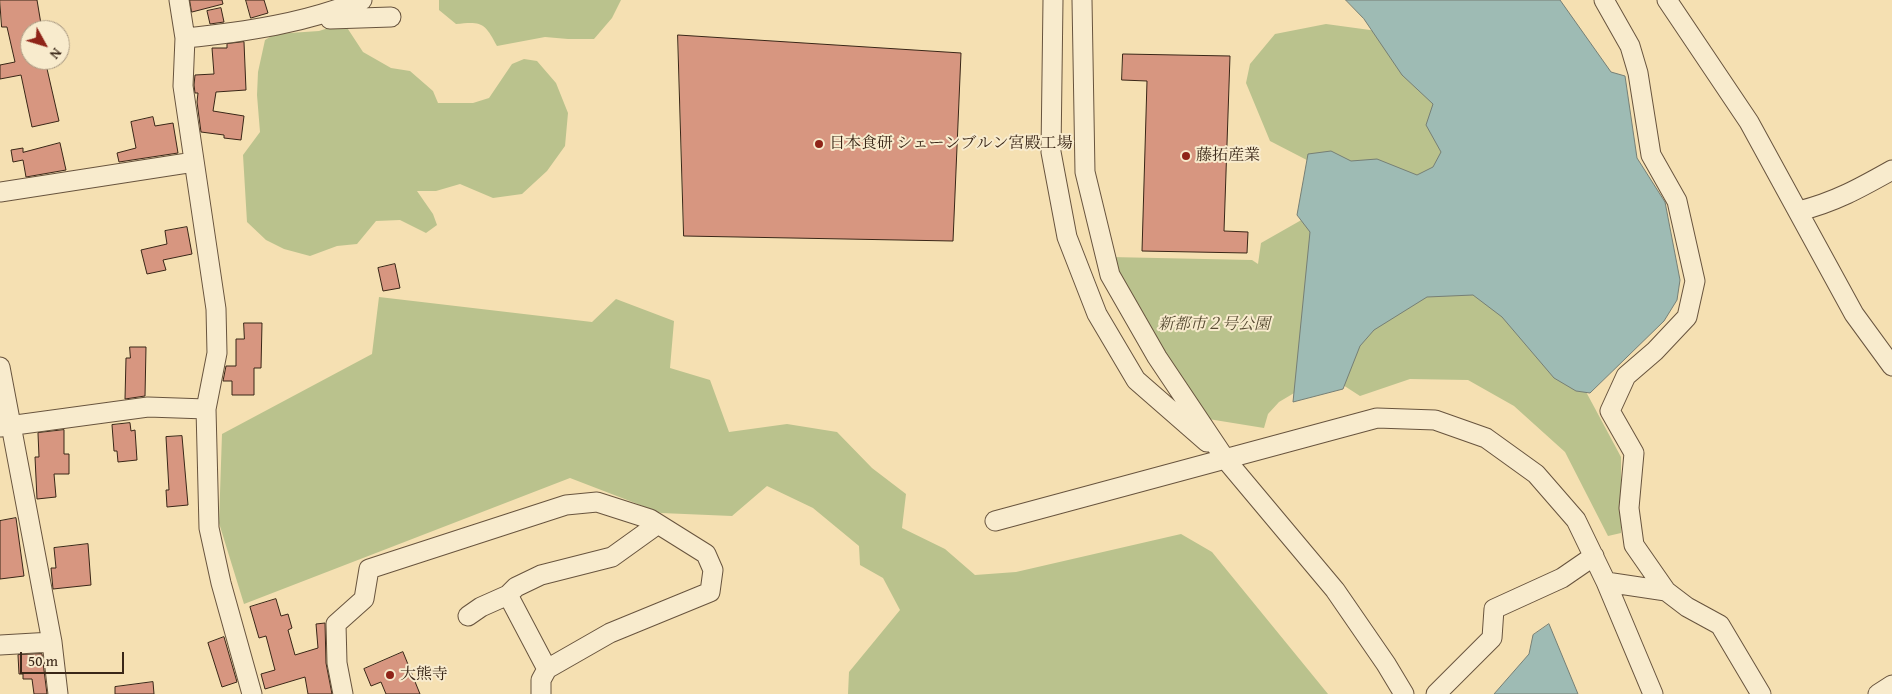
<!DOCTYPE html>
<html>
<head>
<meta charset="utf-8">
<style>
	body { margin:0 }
	#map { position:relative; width:1892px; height:694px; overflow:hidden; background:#f5e0b2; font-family:"Gentium Book Plus",serif }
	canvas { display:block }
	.north { position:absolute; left:20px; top:20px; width:50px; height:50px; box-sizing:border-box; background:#f8ebcd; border:1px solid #ac9c84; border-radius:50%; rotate:129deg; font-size:14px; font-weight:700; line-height:20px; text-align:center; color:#392617 }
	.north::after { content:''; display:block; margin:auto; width:18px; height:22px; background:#8f2418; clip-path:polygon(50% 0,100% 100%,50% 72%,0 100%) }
	.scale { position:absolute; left:20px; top:652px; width:104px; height:22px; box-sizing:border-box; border:2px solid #392617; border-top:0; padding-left:6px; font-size:15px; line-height:18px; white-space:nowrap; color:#392617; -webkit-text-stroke:4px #f8ebcd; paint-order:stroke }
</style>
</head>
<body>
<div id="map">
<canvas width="1892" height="694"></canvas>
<div class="north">N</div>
<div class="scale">50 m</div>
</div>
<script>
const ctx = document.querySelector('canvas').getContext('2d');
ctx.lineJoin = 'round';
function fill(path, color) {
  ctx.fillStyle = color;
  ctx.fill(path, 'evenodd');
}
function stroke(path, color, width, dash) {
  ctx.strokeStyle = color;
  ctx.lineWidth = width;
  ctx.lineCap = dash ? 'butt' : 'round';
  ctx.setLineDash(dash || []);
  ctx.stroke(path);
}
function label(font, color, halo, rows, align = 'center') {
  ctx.font = font + ' "Gentium Book Plus","Noto Serif JP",serif';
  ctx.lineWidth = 4;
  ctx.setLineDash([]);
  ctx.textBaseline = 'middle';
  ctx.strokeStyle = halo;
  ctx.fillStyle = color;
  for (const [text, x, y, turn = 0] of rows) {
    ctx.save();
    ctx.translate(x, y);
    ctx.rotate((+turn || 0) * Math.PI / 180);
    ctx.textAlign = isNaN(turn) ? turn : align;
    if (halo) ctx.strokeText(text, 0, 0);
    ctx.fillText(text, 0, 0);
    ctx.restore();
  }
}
fill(new Path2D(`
	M439,0H621L612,18L594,39H568L545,37L497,46C485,23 482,21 456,24L439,10Z
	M1410,0L1486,271L1562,347L1621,457V533L1608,536L1565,452L1514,406L1468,380L1410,379L1360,396L1326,374L1279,402L1268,414L1264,428L1196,417L1110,257L1252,260L1258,264L1261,243L1326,206L1330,172L1270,141L1246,83L1250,64L1275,34L1326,24L1392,33Z
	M344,23L363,52L391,68L410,71L433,91L438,103H473L489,98L512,64L524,59L537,61L556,83L568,113L565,146L547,171L522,194L493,198L460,184L436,191H417L433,214L437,225L426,233L400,220L376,221L357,244L337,246L310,256L284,249L266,240L247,222L243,155L260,132L257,95L258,72L265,40L275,34L319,31Z
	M379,297L592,322L616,299L674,321L670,368L710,380L729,432L787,424L837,432L872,468L906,494L902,528L945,549L975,575L1016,572L1181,534L1212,552L1328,694H848L849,672L900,610L883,578L860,565L859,546L813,508L767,486L732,516L661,513L570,478L244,604L219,523L222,434L372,354Z`), '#bac28d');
const water = new Path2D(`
	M1346,0H1560L1611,72L1625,76L1637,158L1665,202L1680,280L1677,300L1664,321L1590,393L1576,391L1554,378L1502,317L1473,295L1427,297L1374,330L1360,346L1343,389L1293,402L1310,232L1297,215L1308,154L1331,151L1351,161L1377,159L1417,175L1433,167L1441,152L1426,125L1433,104L1402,75L1364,19Z
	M1549,624L1578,694H1494L1529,654L1533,635Z`);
fill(water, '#9ebbb4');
stroke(water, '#767f75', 1);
const building = new Path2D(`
	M0,0H37L41,24L30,26V60H45L59,121L32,127L21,75L0,79V65L15,62L7,27H2Z
	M190,0H222L223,4L192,12Z
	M246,0H264L268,13L251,18Z
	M221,8L224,22L210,24L207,11Z
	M678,35L961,53L953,241L684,236Z
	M244,42L246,90L216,92L213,111L244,116L241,140L224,138V135L201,132L197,102L198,93H195L194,85L195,75L214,74L212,48H227V44Z
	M1123,54L1230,56L1224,231L1248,232L1247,253L1142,251L1147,81L1122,80Z
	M153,117L155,126L173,123L178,153L119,162L117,153L136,148L131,122Z
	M60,143L66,170L26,177L23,160L13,162L11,150L23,148V152Z
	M187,227L192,254L163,260L166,270L147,274L141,250L167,244L165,231Z
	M395,264L400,288L383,291L378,268Z
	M244,323H262L261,368H254V395H232V381H223L226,366H236V339H244Z
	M130,347H146L145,396L125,399L126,358H130Z
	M130,423L131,431L135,430L137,460L118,462L117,451H114L112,425Z
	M64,430V454H69V474H54L56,497L37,499L35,457H39L38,433Z
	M182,436L188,505L167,507L166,490H169L166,437Z
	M16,518L24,576L0,579V521Z
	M88,544L91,585L53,589L51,568H56L54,548Z
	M276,599L281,616L288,614L292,628L288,630L295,655L318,648L316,624L325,623L326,663L332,694H308L305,677L265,689L261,674L275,670L266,636L259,638L250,607Z
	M224,637L237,682L222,687L208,643Z
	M403,652L420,694H386L381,682L371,686L364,669Z
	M42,654L47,694H34L32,679H23V674H19L18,655Z
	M153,682L154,694H115V687Z`);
fill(building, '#d79680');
stroke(building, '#392617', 1);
const minor = new Path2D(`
	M179,0L185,38L183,86L216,309L217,353L206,409L209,528L221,583L252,694
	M1053,0L1051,152L1067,237L1097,314L1136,380L1207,442
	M1082,0L1085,172L1110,275L1157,357L1226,460L1335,590L1386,664L1404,694
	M1604,0L1630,46L1638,73L1651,155L1677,201L1695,281L1687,317L1655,351L1626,376L1610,411L1634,453L1629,508L1634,545L1666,591L1687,607L1720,625L1761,694
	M1667,0L1749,122L1854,314L1892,366
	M330,19L391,17
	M185,38C245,32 306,23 362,0
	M0,192L194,162
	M1799,211C1835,202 1860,188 1892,170
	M0,367L52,642L58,694
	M0,427L148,407L206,409
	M995,521L1377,418L1435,420L1486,438L1536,474L1576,520L1606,582L1653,694
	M1606,582L1666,591
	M508,595L547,669
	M468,616L481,607L508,595L516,587L541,575L612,557L658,524
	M0,645L52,642
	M343,694L337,663L336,624L364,599L369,569L566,505L597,502L650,519L706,554L713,570L710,592L610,633L547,669L541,680V694
	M1436,694L1492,638L1494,609L1562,578L1594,556
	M1878,694L1892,685`);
stroke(minor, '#68543e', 21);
stroke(minor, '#f8ebcd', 19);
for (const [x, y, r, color] of [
	[819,144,5,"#8f2418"],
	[1186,156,5,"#8f2418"],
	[390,675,5,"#8f2418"]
]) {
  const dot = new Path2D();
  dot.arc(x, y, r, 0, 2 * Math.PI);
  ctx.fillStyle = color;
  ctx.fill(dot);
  stroke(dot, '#f8ebcd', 2);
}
label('16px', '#392617', '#f8ebcd', [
	["日本食研 シェーンブルン宮殿工場",829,144],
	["藤拓産業",1196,156],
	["大熊寺",400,675]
], 'left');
label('italic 16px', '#594d34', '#f8ebcd', [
	["新都市２号公園",1214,325]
]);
</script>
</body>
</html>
